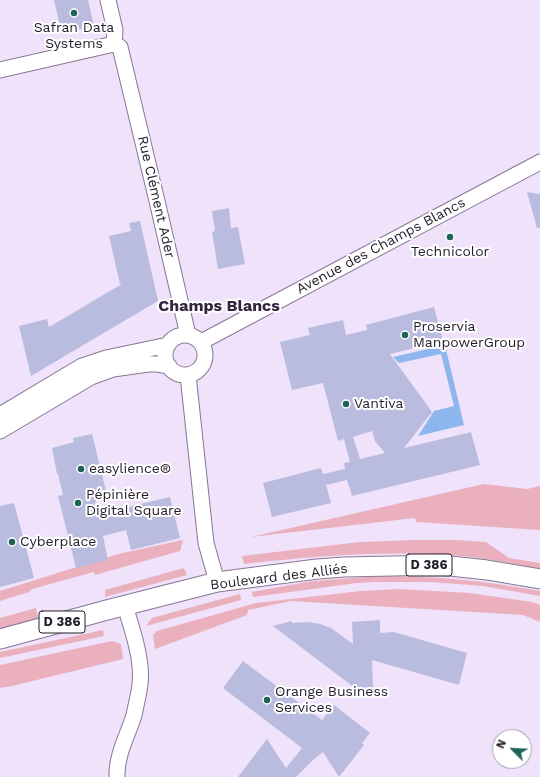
<!DOCTYPE html>
<html>
<head>
<meta charset="utf-8">
<style>
	body { margin:0 }
	#map { position:relative; width:540px; height:777px; overflow:hidden; background:#f9f1ff; font-family:"Work Sans",sans-serif }
	canvas { display:block }
	.north { position:absolute; left:492px; top:729px; width:40px; height:40px; box-sizing:border-box; background:#fff; border:1px solid #a7a4a9; border-radius:50%; rotate:294deg; font-size:11px; font-weight:700; line-height:16px; text-align:center; color:#231c29 }
	.north::after { content:''; display:block; margin:auto; width:14px; height:18px; background:#1e6456; clip-path:polygon(50% 0,100% 100%,50% 72%,0 100%) }
</style>
</head>
<body>
<div id="map">
<canvas width="540" height="777"></canvas>
<div class="north">N</div>
</div>
<script>
const ctx = document.querySelector('canvas').getContext('2d');
ctx.lineJoin = 'round';
function fill(path, color) {
  ctx.fillStyle = color;
  ctx.fill(path, 'evenodd');
}
function stroke(path, color, width, dash) {
  ctx.strokeStyle = color;
  ctx.lineWidth = width;
  ctx.lineCap = dash ? 'butt' : 'round';
  ctx.setLineDash(dash || []);
  ctx.stroke(path);
}
function label(font, color, halo, rows, align = 'center') {
  ctx.font = font + ' "Work Sans",sans-serif';
  ctx.lineWidth = 4;
  ctx.setLineDash([]);
  ctx.textBaseline = 'middle';
  ctx.strokeStyle = halo;
  ctx.fillStyle = color;
  for (const [text, x, y, turn = 0] of rows) {
    ctx.save();
    ctx.translate(x, y);
    ctx.rotate((+turn || 0) * Math.PI / 180);
    ctx.textAlign = isNaN(turn) ? turn : align;
    if (halo) ctx.strokeText(text, 0, 0);
    ctx.fillText(text, 0, 0);
    ctx.restore();
  }
}
fill(new Path2D(`
	M0,0H540V777H0ZM500,737H524V761H500Z`), '#efe2fa');
fill(new Path2D(`
	M484,484L527,489L540,486V530L416,522L415,518L251,537Z
	M183,540L180,551L95,575L94,572L32,589L29,592L0,601V591L118,554Z
	M415,540H456L486,542L509,558L540,563V569C514,564 488,559 462,556C390,550 316,556 244,564L242,556L360,542Z
	M184,568L187,575L105,597V590Z
	M381,576C436,576 486,581 540,591V596L483,586L431,582H376L357,583L253,597L252,592L312,581Z
	M399,589L469,593L532,602L540,605V622L523,615L291,601L248,610L247,615L155,649L153,635L157,631L256,603L361,591Z
	M240,594L241,600L146,626L152,618Z
	M36,608L38,618L0,628V618Z
	M103,630L104,636L0,658V652Z
	M112,641L121,644L123,659L12,686L0,688V665Z`), '#eab0be');
fill(new Path2D(`
	M445,345L464,425L418,436L434,411L454,406L441,354L399,363L393,357Z`), '#8eb6ee');
fill(new Path2D(`
	M54,0H88L94,26L62,34Z
	M527,192L540,194V228H537Z
	M229,208L231,228L238,227L245,264L218,269L212,232L215,231L212,211Z
	M140,221L158,301L31,376L19,326L47,319L49,327L122,284H120L109,236L131,231L129,223Z
	M434,307L443,341L390,354L432,412L404,448L471,432L480,465L352,496L347,480L326,485L331,503L272,517L263,483L321,468L323,474L345,469L344,463L350,462L344,439L338,441L323,383L292,390L280,342L310,335L308,328L343,320L346,335L367,330L366,325ZM372,431L375,441L385,453L360,459L353,437Z
	M92,434L106,491L99,493L90,516L170,497L180,538L131,550L126,530L103,536L108,560L76,568L58,496L63,495L58,474H57L52,448L74,442L73,438Z
	M14,503L34,578L0,587V506Z
	M380,620V633L394,632L467,653L459,685L372,660L373,687L355,688L273,626L292,621V623L308,622L320,624L331,628L353,644L352,622Z
	M243,661L322,720L334,705L370,733L362,743L364,745L339,777L323,752L314,759L296,777H238L267,739L286,768L302,748L223,688Z`), '#babcdf');
const minor = new Path2D(`
	M108,0L115,30L114,44
	M0,70L114,44L120,47L157,201L188,335
	M165 355a20 20 0 1 1 40 0a20 20 0 1 1-40 0Z
	M201,342L540,162
	M188,375L206,543L217,582
	M0,415L82,366L106,358L168,345
	M0,431L91,377L113,369L148,364H157L169,366
	M117,777C116,755 128,735 134,715C136,705 139,694 140,684C143,660 132,629 125,606`);
const major = new Path2D(`
	M0,639L107,610L217,582L317,569L344,567L441,565L487,570L540,579`);
stroke(minor, '#877795', 17);
stroke(major, '#877795', 21);
stroke(minor, '#fff', 15);
stroke(major, '#fff', 19);
for (const [x, y, r, color] of [
	[74,13,4,"#1e6456"],
	[450,237,4,"#1e6456"],
	[405,335,4,"#1e6456"],
	[346,404,4,"#1e6456"],
	[81,469,4,"#1e6456"],
	[78,503,4,"#1e6456"],
	[12,542,4,"#1e6456"],
	[267,700,4,"#1e6456"]
]) {
  const dot = new Path2D();
  dot.arc(x, y, r, 0, 2 * Math.PI);
  ctx.fillStyle = color;
  ctx.fill(dot);
  stroke(dot, '#fff', 1.5);
}
for (const [x, y, w] of [
	[429,565,46],
	[62,622,46]
]) {
  const box = new Path2D();
  box.roundRect(x - w / 2, y - 11, w, 22, 3);
  ctx.fillStyle = '#fff';
  ctx.fill(box);
  stroke(box, '#231c29', 1);
}
label('bold 13px', '#231c29', null, [
	["D 386",429,565],
	["D 386",62,622]
]);
label('14px', '#231c29', '#fff', [
	["Safran Data",74,28,"center"],
	["Systems",74,44,"center"],
	["Technicolor",450,252,"center"],
	["Proservia",413,327],
	["ManpowerGroup",413,343],
	["Vantiva",354,404],
	["easylience®",89,469],
	["Pépinière",86,495],
	["Digital Square",86,511],
	["Cyberplace",20,542],
	["Orange Business",275,692],
	["Services",275,708]
], 'left');
label('14px', '#231c29', '#fff', [
	["Rue Clément Ader",156,197,77],
	["Avenue des Champs Blancs",381,246,-28],
	["Boulevard des Alliés",279,577,-7]
]);
label('bold 16px', '#34253f', '#fff', [
	["Champs Blancs",219,306]
]);
</script>
</body>
</html>
